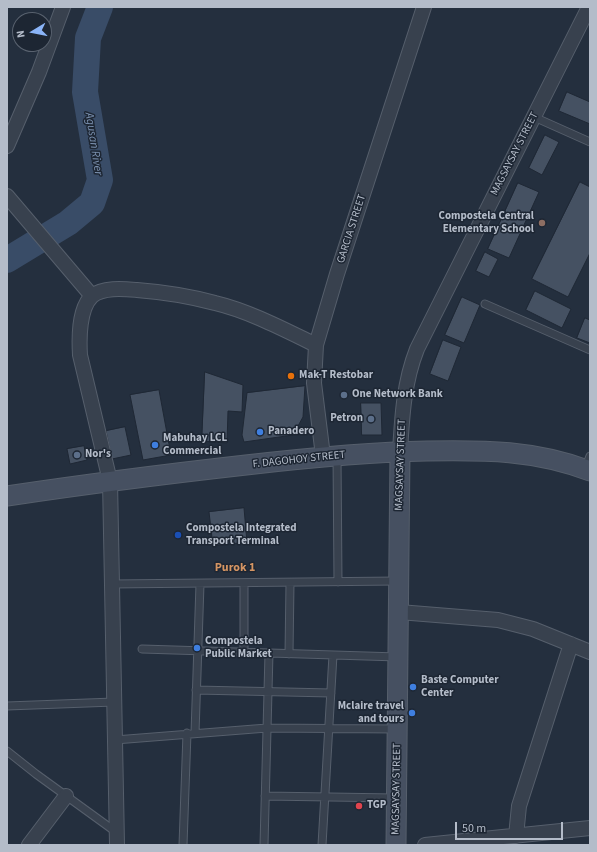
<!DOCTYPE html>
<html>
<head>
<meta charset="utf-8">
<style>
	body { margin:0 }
	#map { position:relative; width:597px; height:852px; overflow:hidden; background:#242f3e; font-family:"Source Sans 3",sans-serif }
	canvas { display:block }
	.frame { position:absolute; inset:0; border:8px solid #b4bcc9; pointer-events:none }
	.north { position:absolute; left:12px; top:12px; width:40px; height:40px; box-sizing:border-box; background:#1d2633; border:1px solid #59626f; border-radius:50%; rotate:260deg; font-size:11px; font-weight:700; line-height:16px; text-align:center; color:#b4bcc9 }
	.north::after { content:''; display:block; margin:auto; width:14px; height:18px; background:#8ab4f8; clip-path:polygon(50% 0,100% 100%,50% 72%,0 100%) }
	.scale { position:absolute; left:455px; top:822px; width:108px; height:18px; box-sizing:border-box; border:2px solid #b4bcc9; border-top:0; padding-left:5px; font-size:12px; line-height:14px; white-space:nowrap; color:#b4bcc9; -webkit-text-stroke:3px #1d2633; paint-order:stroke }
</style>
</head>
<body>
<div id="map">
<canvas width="597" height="852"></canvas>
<div class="frame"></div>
<div class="north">N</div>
<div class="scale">50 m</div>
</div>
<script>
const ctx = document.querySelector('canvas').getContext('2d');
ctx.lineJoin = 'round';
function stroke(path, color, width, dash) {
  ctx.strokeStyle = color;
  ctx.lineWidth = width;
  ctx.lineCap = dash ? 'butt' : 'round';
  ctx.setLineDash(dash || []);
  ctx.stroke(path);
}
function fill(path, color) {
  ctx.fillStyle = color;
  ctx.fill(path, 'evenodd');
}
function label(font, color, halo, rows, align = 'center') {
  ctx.font = font + ' "Source Sans 3",sans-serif';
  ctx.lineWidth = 3;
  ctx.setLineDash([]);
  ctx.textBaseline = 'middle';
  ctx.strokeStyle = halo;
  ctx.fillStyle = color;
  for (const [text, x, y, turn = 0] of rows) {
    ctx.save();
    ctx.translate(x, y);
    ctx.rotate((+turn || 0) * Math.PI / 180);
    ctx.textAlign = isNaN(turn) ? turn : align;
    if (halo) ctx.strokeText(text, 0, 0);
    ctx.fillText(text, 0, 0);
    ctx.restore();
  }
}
stroke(new Path2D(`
	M7,260L68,223L92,203L100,180L85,92L88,38L100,7`), '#394c67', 26);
const building = new Path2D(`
	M567,92L590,102V124L559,111Z
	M545,135L559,142L542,175L529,168Z
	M580,182L590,187V253L568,297L532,279Z
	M518,183L539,192L509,258L488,249Z
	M485,252L498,259L489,277L476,271Z
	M535,291L571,309L562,328L526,310Z
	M462,297L480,305L464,343L445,335Z
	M585,318L590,320V343L577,338Z
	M443,340L461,347L448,381L430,374Z
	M205,372L243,385L242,412L228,411L227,443L202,441Z
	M305,386L303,417L293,435L244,442L242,435L247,393Z
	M159,390L171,455L143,460L130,395Z
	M361,403H381L382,435H362Z
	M125,427L131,455L112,459L106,431Z
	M84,446L87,460L70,464L67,449Z
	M244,508L247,542L213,546L209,512Z`);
fill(building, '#455162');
stroke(building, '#1f2835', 1);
const lane = new Path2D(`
	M534,117L590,142
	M485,304L590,350
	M337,456L338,582
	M585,469L590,456
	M112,584L397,581
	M142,649L398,657
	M244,652V583
	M289,654L290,583
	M196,690L331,693
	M7,706L114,702
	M195,733L200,584
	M115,740L267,728L396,729
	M7,751L36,774L116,832
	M265,796L395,798
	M183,845L187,733
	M264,845L269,653
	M322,845L333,655`);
const street = new Path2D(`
	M7,146L39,72L63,7
	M7,196L92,296
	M400,452C402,416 404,382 417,349L589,7
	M323,456L314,383L316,345L337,274L424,7
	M399,612L498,620L533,629L590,652
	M516,836L519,806L571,644
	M29,845L66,796
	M117,845L110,481L80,355C79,339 79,308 92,296C103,287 124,289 137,290C163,292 189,296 215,303C249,311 285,330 316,345
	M425,845L590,828`);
const secondary = new Path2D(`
	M7,496C87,484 166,474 246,465C307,458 366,452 427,451C485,450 535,450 590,471
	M396,845L400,452`);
stroke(lane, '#565f6c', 9);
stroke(street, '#565f6c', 16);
stroke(secondary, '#565f6c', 21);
stroke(lane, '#38414e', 7);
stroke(street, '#38414e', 14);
stroke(secondary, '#465061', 19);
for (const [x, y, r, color] of [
	[542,223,4,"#8d6e63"],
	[291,376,4,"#e8710a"],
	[344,395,4,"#5c6f8a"],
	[371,419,4,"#5c6f8a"],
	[260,432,4,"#3f7fe0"],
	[155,445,4,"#3f7fe0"],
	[77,455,4,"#5c6f8a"],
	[178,535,4,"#1a4fb4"],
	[197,648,4,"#3f7fe0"],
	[413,687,4,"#3f7fe0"],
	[412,713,4,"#3f7fe0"],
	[359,806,4,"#e0444e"]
]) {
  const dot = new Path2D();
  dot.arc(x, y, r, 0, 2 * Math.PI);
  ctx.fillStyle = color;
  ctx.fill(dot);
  stroke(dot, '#1d2633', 1.5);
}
label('11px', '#b4bcc9', '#1d2633', [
	["MAGSAYSAY STREET",515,154,-63],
	["GARCIA STREET",352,229,-72],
	["F. DAGOHOY STREET",299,460,-6],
	["MAGSAYSAY STREET",401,465,-88],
	["MAGSAYSAY STREET",397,789,-89]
]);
label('bold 11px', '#b4bcc9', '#1d2633', [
	["Compostela Central",534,217,"right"],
	["Elementary School",534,230,"right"],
	["Mak-T Restobar",299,376],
	["One Network Bank",352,395],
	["Petron",363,419,"right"],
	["Panadero",268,432],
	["Mabuhay LCL",163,439],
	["Commercial",163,452],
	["Nor's",85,455],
	["Compostela Integrated",186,529],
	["Transport Terminal",186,542],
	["Compostela",205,642],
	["Public Market",205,655],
	["Baste Computer",421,681],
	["Center",421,694],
	["Mclaire travel",404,707,"right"],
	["and tours",404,720,"right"],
	["TGP",367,806]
], 'left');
label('italic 12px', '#7c92b1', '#1d2633', [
	["Agusan River",93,144,81]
]);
label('bold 12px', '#d59563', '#1d2633', [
	["Purok 1",235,568]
]);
</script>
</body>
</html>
